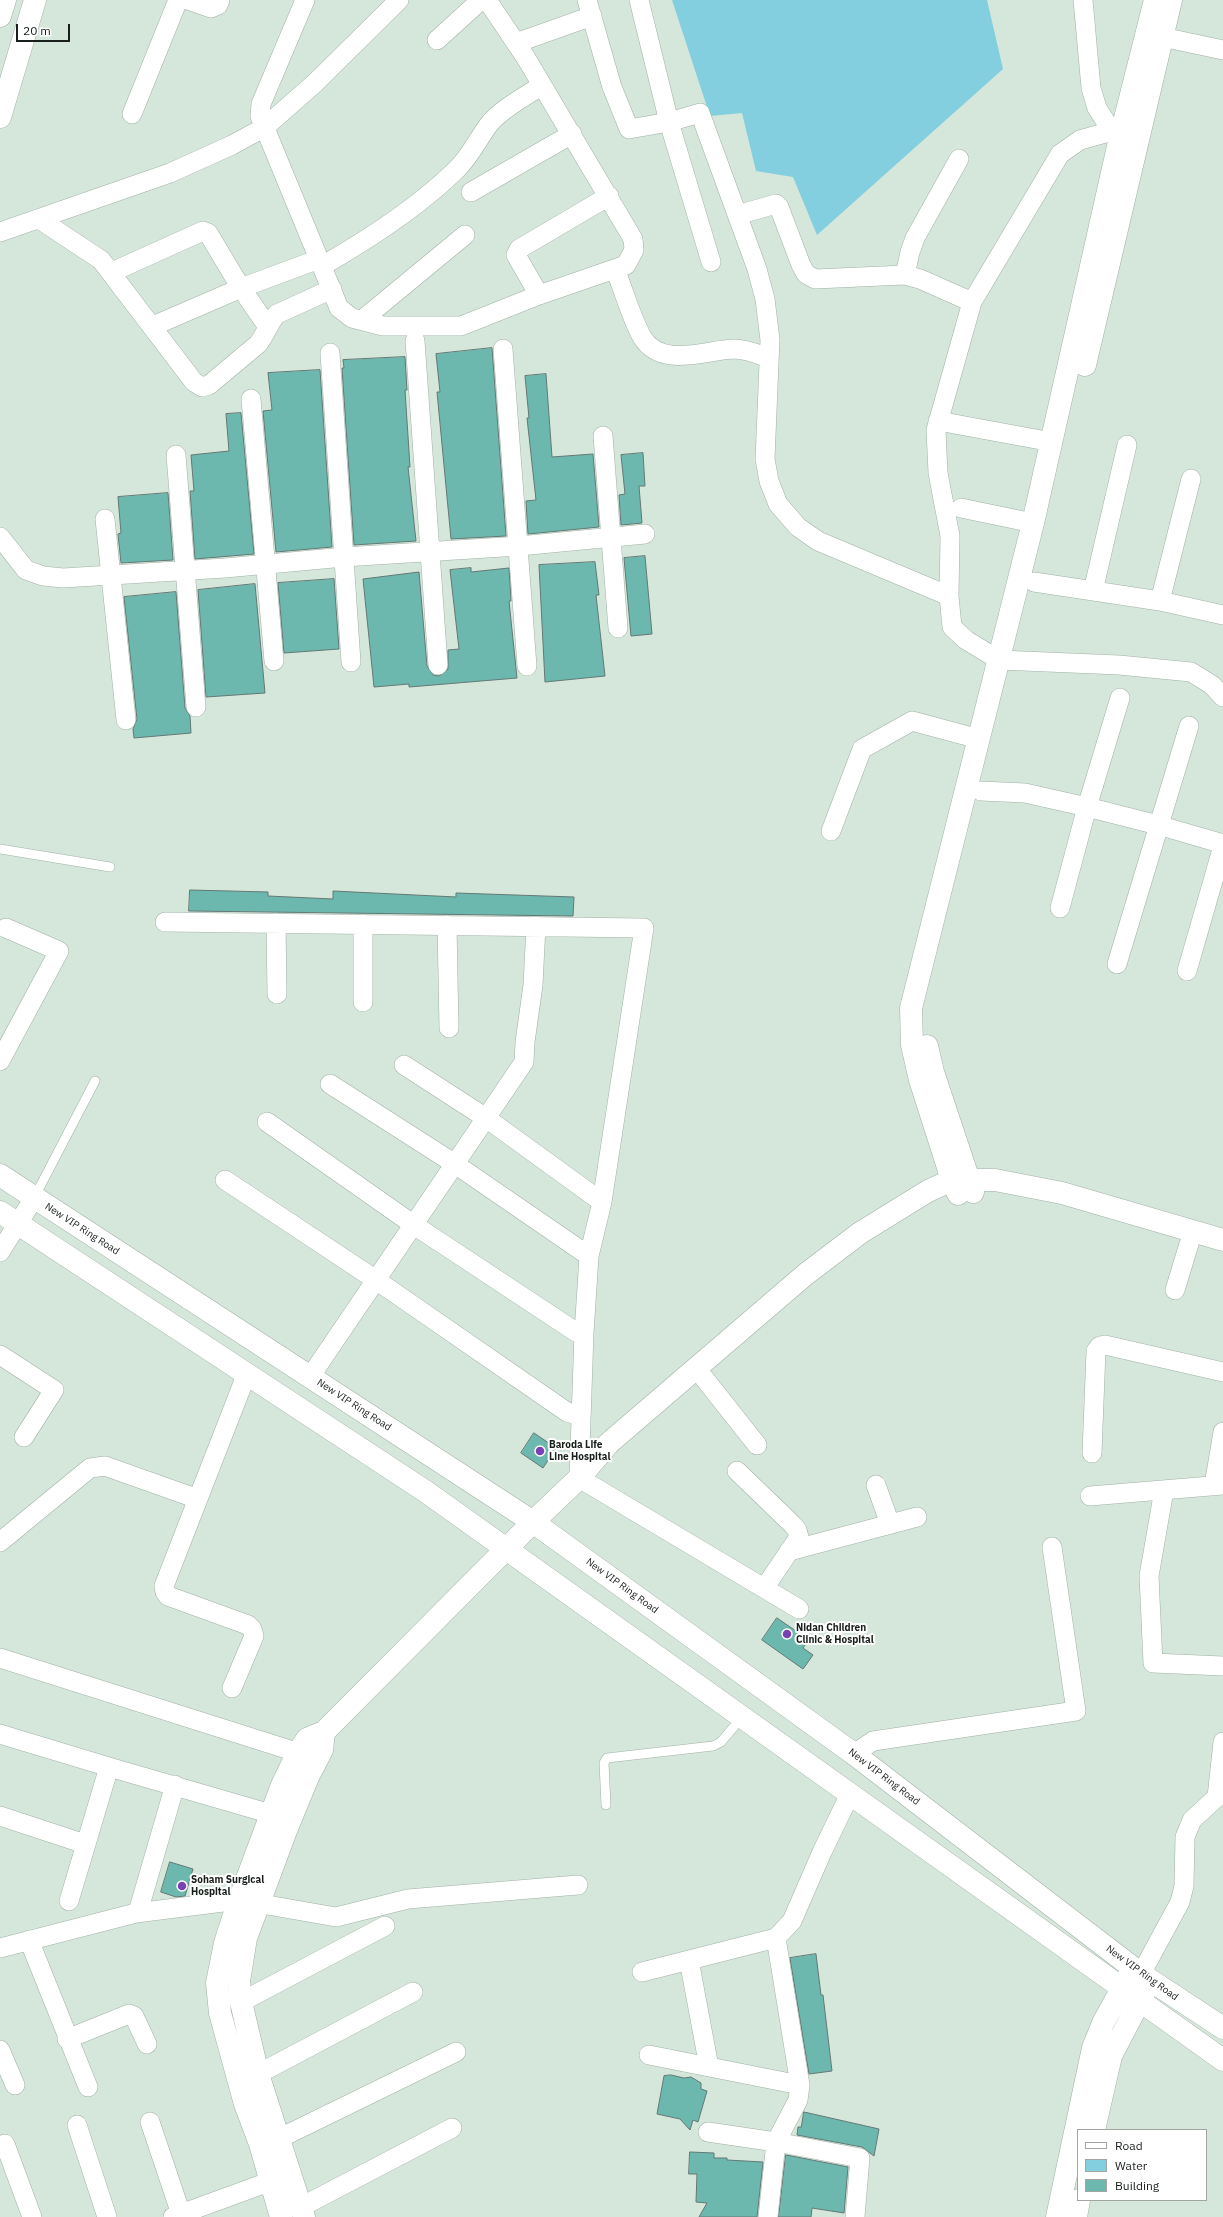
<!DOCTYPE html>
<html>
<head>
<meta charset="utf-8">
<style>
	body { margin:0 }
	#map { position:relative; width:1223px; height:2217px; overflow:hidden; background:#d5e6da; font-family:"IBM Plex Sans",sans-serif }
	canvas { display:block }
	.legend { position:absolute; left:1077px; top:2129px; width:130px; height:72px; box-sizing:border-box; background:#fff; border:1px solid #a3a5a3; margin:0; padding:5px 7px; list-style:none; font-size:12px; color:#181e1a }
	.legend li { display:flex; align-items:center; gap:8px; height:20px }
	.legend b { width:20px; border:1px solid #a3a5a3 }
	.scale { position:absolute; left:16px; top:24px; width:54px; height:18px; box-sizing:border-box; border:2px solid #181e1a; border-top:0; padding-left:5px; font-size:12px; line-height:14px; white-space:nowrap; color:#181e1a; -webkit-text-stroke:3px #fff; paint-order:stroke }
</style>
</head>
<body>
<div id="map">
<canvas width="1223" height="2217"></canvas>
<ul class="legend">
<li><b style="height:5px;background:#fff"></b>Road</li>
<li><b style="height:11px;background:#83cedf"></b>Water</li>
<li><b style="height:11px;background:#6cb8ae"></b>Building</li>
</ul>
<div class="scale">20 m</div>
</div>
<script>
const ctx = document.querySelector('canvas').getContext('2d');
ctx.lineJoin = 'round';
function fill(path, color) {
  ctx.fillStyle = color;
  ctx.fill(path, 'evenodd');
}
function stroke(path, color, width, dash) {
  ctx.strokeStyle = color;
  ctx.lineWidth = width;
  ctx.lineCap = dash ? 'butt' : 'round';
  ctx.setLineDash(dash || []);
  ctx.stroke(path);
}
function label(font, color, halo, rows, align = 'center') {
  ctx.font = font + ' "IBM Plex Sans",sans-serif';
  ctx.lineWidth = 4;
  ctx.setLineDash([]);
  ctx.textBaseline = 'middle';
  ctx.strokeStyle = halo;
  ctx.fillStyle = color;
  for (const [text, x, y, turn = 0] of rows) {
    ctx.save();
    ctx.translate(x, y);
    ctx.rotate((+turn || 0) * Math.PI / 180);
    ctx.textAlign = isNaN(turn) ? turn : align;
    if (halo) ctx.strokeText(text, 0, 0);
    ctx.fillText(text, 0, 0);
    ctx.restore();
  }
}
fill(new Path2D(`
	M672,0H987L1003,69L817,235L793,177L756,171L742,113L710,116Z`), '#83cedf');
const building = new Path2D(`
	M492,348L506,536L451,539L437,392H440L436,354Z
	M405,357L407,390H405L410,467H408L416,541L354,545L342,368H344L343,360Z
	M320,370L332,547L276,552L263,411L272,410L268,373Z
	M546,374L552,457L593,454L599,527L528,534L526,501L536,500L527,418H529L525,376Z
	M241,413L254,554L195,559L190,491H194L191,455L229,451L226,414Z
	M643,453L645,486H639L642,523L621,525L619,495L625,494L621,455Z
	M168,493L173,560L121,563L118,534L121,533L118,497Z
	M645,556L652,634L631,636L624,558Z
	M595,562L599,595H596L605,676L545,682L539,565Z
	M471,568V572L509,568L511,601H509L517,678L409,687V684L374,687L363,579L419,572L427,666L433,675L439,676L448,669V650L459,649L450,570Z
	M334,579L339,649L284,653L278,583Z
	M255,584L265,693L206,697L198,590Z
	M176,592L185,708L190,716L191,733L134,738L133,729L137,719L124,597Z
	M190,890L268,892V896L333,899V891L456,897V893L574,897L573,916L189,911Z
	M534,1433L556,1448L543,1468L521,1453Z
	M777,1618L809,1640L803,1648L813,1655L803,1669L762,1640Z
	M170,1862L193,1869L185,1896L176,1897L161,1892Z
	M816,1954L821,1995H823L832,2071L809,2074L790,1958Z
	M671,2075L684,2078L691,2077L701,2083V2089L707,2091L698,2122L693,2120L690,2130L680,2119L657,2114L664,2076Z
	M804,2112L879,2129L874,2156L862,2147L797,2135L798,2127H801Z
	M690,2152L714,2153V2158H727V2160L763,2162L757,2217H699L707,2203L696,2202L697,2174H689Z
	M786,2155L848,2167L844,2213L812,2208L811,2217H779Z`);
fill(building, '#6cb8ae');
stroke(building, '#637874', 1);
const service = new Path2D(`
	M0,849L110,867
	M34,1198L95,1081
	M606,1805L604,1763L607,1758L713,1746L721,1742L742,1717`);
const minor = new Path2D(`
	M188,0L211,8L218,5L220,0
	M305,0L261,104L260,116L339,308L352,318L383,326H461L539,295L626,265L634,250L633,239L526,58L487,0
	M587,0L612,87L629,129L669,122L700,113L757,269L765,299L770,340L765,459L769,481L778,504L798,527L818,541L949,596
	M639,0L669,122L711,262
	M1083,0L1091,88L1097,108L1118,141
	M1148,34L1223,50
	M437,40L481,0
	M516,43L592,16
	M132,114L178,0
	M1112,131L1080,140L1060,154L972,302L936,430L938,473L950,536L949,596L952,627L966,640L999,660L1119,665L1191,672L1212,685L1223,697
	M471,192L572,134
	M737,215L776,204L779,207L801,265L806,274L815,279L905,275L920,279L972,302
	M39,219L101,260L194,382L202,387L209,385L258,344C266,334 269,322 277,314L332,289
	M0,232L170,173L232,145L265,127L315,83L399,0
	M322,266C369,239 420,206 458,168C471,155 479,137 490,123C504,107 525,97 542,85
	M615,269C624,291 631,317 642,337C661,369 705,350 734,349C746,349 758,354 769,358
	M112,272L203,231L208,233L241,288L268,327
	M905,275L910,252L915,238L959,159
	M539,295L516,255L519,249L609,196
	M362,320L465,235
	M153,326L241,288L319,259
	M415,341L438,665
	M503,349L527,666
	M330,353L351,662
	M251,399L274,661
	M938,421L1052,442
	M603,436L618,628
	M176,455L196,707
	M961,508L1033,523
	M105,519L126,720
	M0,537L26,570L43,576L63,578L225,568L344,557L519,546L645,534
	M1034,582L1160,601L1223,615
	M1093,591L1127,445
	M1160,601L1191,479
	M981,791L1025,793L1087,807L1158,825L1223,844
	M831,831L862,749L912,721L979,739
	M1060,908L1087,807L1120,698
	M165,922L644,928L602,1202L589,1256L584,1333L579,1478L799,1609
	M276,923L277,994
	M363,924V1002
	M447,925L449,1028
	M1117,964L1189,726
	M1187,971L1223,846
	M0,1061L59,951L6,928
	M404,1065L486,1118L602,1202
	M330,1084L455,1164L589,1256
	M267,1122L414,1225L576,1332L584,1333
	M225,1180L376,1280L567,1412L581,1416
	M0,1252L34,1198
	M1175,1290L1189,1244
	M0,1355L54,1390L24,1437
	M310,1377L524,1062L525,1042L533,985L536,926
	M704,1378L757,1445
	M1092,1453L1096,1351L1100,1346L1105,1345L1223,1372
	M737,1471L793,1525L797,1530L799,1537L765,1587
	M876,1485L890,1524
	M1214,1485L1223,1432
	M1164,1490L1149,1576L1153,1663L1223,1666
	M1090,1496L1223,1485
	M0,1542L90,1468L105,1466L198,1499
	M789,1551L917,1517
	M0,1658L312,1757
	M232,1688L254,1636L252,1629L248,1625L168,1596L165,1592L164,1586L247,1373
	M0,1734L109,1767
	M854,1754L873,1741L1076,1711L1052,1547
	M0,1816L85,1844
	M69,1901L109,1767L285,1818
	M138,1912L175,1785
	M29,1940L88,2087
	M0,1948L136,1913L239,1900L336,1917L408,1899L578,1885
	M689,1960L709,2067
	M642,1972L776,1938L792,1921L822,1852L850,1794
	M1141,1974L1180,1902L1184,1886L1185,1837L1192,1820L1217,1797L1223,1742
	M241,2002L385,1926
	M67,2039L129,2014L134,2016L147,2044
	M0,2050L15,2085
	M649,2055L800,2085
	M258,2074L413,1992
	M150,2122L182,2217
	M77,2125L107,2217
	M708,2132L776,2142L860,2158L855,2217
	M278,2139L456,2052
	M5,2144L32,2217
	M301,2207L452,2128
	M173,2217L285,2176
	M768,2217L776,2142L798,2100L800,2085L776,1938`);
const tertiary = new Path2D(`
	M1085,365L1171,0
	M927,1046L933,1072L973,1192
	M958,1194L952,1180L920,1080L912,1045L911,1008L1033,523L1119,142L1155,0
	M1094,2130L1111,2056L1148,1985
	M281,2217L260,2144L245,2104L220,2013L217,1983L225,1943L239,1900L282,1785L298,1752L307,1739L324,1732L533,1522L579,1478L609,1443L806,1274L860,1233L928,1191L952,1180H995L1062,1193L1223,1240
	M304,2217L258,2074L241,2002L239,1981L246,1938L287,1828L308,1777L322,1750L324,1732
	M1057,2217L1093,2048L1103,2023L1131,1972
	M1076,2217L1079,2200`);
const primary = new Path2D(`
	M0,16L5,0
	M0,117L35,0
	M0,1175L533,1522L854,1754L1141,1974L1223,2028
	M0,1212L425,1491L1223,2060`);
stroke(service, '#a0b1a5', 10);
stroke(minor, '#a0b1a5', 20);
stroke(tertiary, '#a0b1a5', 23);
stroke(primary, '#a0b1a5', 23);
stroke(service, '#fff', 9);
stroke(minor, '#fff', 19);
stroke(tertiary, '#fff', 22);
stroke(primary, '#fff', 22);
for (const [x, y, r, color] of [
	[540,1451,5,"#7a40b6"],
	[787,1634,5,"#7a40b6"],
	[182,1886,5,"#7a40b6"]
]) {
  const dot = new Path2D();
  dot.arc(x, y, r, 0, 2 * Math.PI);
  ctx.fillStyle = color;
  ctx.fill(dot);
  stroke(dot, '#fff', 1.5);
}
label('10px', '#181e1a', '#fff', [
	["New VIP Ring Road",82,1229,33],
	["New VIP Ring Road",354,1405,33],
	["New VIP Ring Road",622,1586,36],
	["New VIP Ring Road",884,1777,37],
	["New VIP Ring Road",1142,1973,36]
]);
label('bold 10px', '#181e1a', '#fff', [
	["Baroda Life",549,1445],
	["Line Hospital",549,1457],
	["Nidan Children",796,1628],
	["Clinic & Hospital",796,1640],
	["Soham Surgical",191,1880],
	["Hospital",191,1892]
], 'left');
</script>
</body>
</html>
